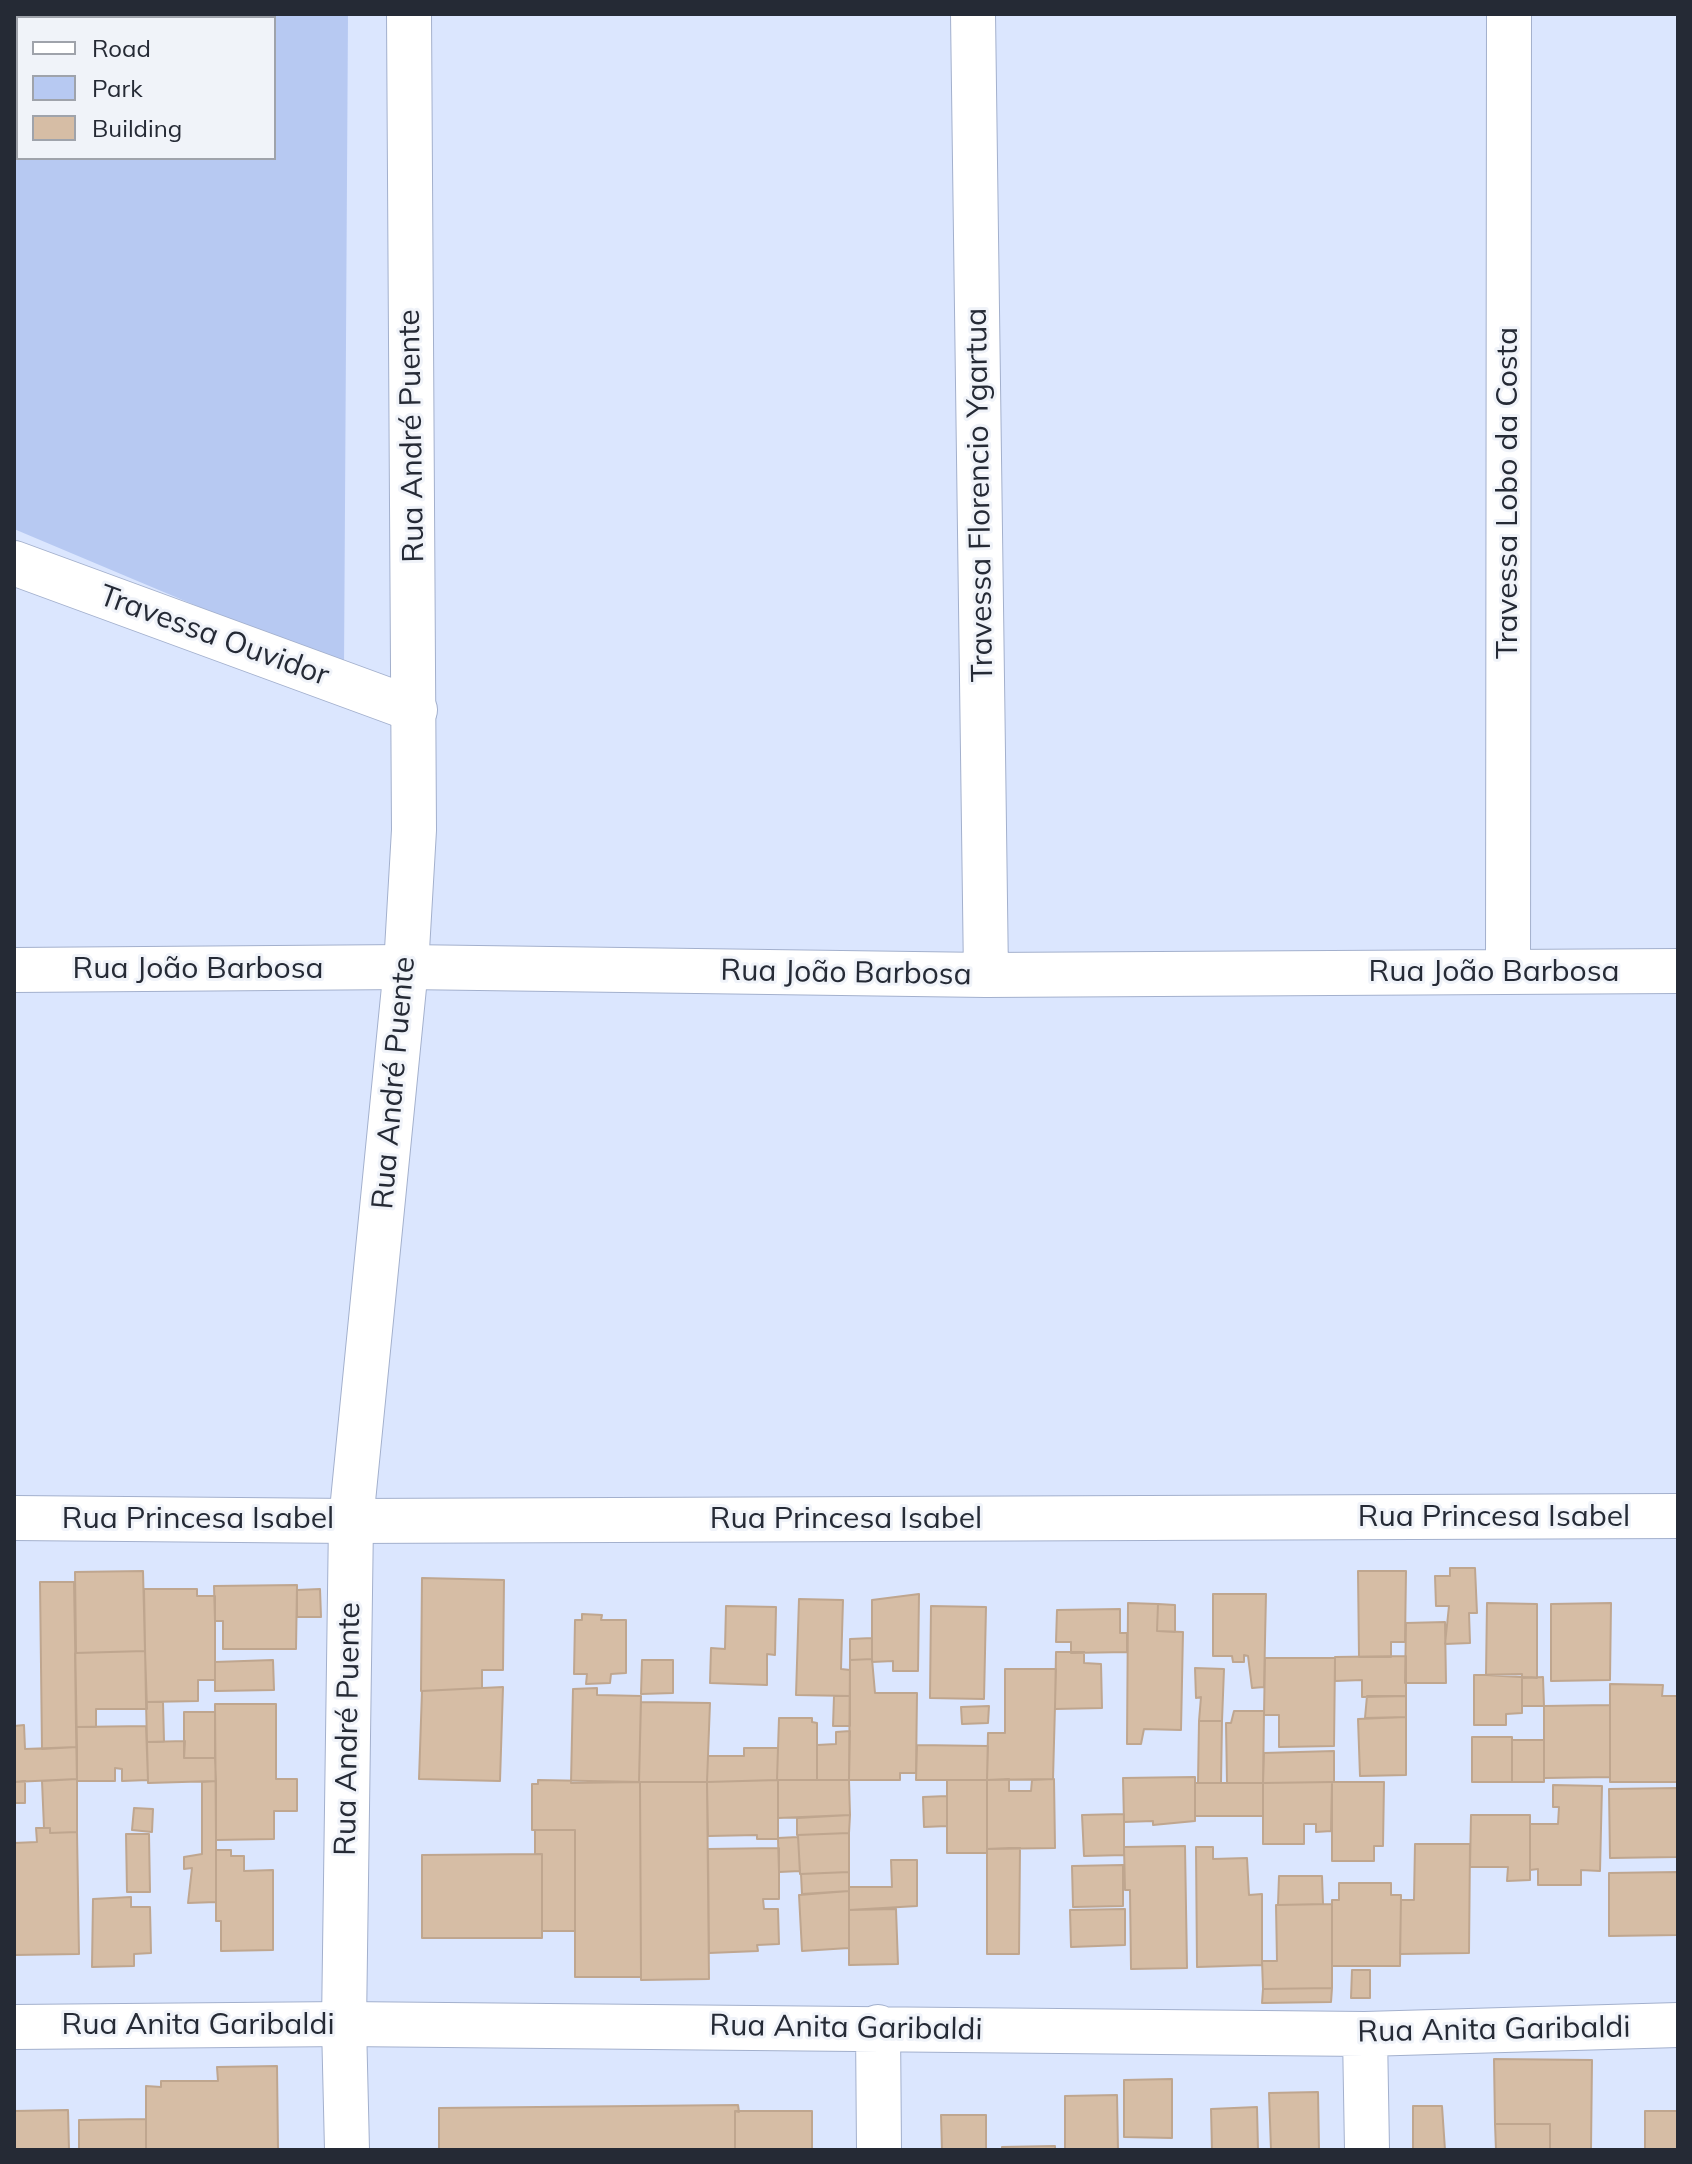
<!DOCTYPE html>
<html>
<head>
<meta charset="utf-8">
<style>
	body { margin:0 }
	#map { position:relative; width:1692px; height:2164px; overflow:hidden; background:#dbe6fe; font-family:Mulish,sans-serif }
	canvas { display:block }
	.frame { position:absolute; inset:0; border:16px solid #252a35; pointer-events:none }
	.legend { position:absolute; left:16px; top:16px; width:260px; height:144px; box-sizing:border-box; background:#f0f3f9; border:2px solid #9fa3ab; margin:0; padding:10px 14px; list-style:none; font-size:24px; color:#252a35 }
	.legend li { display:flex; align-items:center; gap:16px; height:40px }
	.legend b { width:40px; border:2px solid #9fa3ab }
</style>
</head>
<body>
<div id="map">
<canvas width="1692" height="2164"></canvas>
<div class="frame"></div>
<ul class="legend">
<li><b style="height:10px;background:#fff"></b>Road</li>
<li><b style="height:22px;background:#b7c9f2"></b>Park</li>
<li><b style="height:22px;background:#d6bda5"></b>Building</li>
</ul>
</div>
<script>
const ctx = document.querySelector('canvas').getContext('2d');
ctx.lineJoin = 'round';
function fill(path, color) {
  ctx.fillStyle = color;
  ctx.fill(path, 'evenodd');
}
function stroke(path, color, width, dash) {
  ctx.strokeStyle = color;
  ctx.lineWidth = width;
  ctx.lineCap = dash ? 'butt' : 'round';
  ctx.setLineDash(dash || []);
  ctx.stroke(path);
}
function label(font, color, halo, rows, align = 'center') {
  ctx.font = font + ' Mulish,sans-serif';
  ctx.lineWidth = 6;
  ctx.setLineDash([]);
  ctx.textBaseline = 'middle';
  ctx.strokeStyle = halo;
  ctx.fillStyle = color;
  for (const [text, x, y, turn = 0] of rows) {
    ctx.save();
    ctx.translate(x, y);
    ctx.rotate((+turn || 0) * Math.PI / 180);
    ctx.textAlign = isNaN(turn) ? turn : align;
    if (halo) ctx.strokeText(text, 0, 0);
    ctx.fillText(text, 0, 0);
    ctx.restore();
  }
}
fill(new Path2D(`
	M14,14H348L344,668L14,529ZM18,18H274V158H18Z`), '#b7c9f2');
const building = new Path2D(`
	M1450,1568H1475L1477,1613H1469L1470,1643L1445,1644L1449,1606H1436L1435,1576H1450Z
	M143,1571L145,1651L76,1653L75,1572Z
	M1358,1571H1406L1405,1642H1391V1657H1359Z
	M422,1578L504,1580L503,1670H482V1688L421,1691Z
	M40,1582H74L77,1747L42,1749Z
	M297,1585L296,1649H223V1621H215L214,1586Z
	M144,1589H197V1596H215V1680H198V1701L146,1702Z
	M320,1589L321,1617H297V1590Z
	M919,1594L918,1671H893V1661L872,1662V1600Z
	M1213,1594H1266L1264,1687L1252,1688L1248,1656L1244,1655V1662H1233L1232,1656H1213Z
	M799,1599L843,1600L841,1669L850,1670V1696L796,1695Z
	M1128,1603L1158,1604L1157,1631L1183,1632L1181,1730L1144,1729L1141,1744H1127Z
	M1487,1603L1537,1604V1678L1486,1675Z
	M1611,1603L1610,1680L1551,1681V1604Z
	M1158,1604L1175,1605V1632L1157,1631Z
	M726,1606L776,1607L775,1655L767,1654V1685L710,1683L711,1648L725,1649Z
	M931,1606L986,1607L984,1699L930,1698Z
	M1120,1609V1633H1127V1652L1071,1653V1642H1056L1057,1610Z
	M582,1614L602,1615L601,1620H626V1673L611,1674L610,1683L586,1684L587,1674H574L575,1620H582Z
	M1445,1622L1446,1683H1405L1406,1623Z
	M872,1638V1659L850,1660V1639Z
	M145,1651L147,1709H96V1727H76L75,1653Z
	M1056,1652H1084V1663L1101,1664L1102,1708L1055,1709Z
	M1406,1656V1696L1362,1697V1680L1335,1681V1657Z
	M1265,1658H1335L1334,1746L1279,1747V1715H1264Z
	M872,1659L875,1693H917L916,1773H900V1780H849L850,1660Z
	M273,1660L274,1690L215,1691V1662Z
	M642,1660H673V1693L641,1694Z
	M1195,1668L1224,1669L1222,1721H1199L1201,1697L1196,1698Z
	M1005,1669H1056L1053,1779L987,1780L988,1733H1005Z
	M1522,1674V1713L1506,1714V1725H1474V1675Z
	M1543,1677L1544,1706H1522V1678Z
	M1610,1684L1663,1685L1662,1696H1678V1782H1610Z
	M503,1687L500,1781L419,1779L422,1691Z
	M597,1688V1695L641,1696L639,1782L571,1783L573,1689Z
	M834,1696H850V1726H833Z
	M1367,1696H1406V1717L1365,1718Z
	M146,1702H163L164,1742H147Z
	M641,1702L710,1703L707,1782H639Z
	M215,1704H276V1779H297V1811H274V1839L216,1840Z
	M1610,1705V1777L1544,1778V1706Z
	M989,1706L988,1723L962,1724L961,1707Z
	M1234,1711H1264L1263,1783H1227L1226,1723H1231Z
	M184,1712H215V1758H184Z
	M1406,1717V1775L1360,1776L1358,1719Z
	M779,1718H812V1722L817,1723V1780H777Z
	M1199,1721H1222L1221,1783H1198Z
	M24,1725L25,1749L77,1747V1779L14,1782V1726Z
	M146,1726L148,1780L122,1781V1769L115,1768V1781H77L76,1727Z
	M850,1731L849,1780H817V1745L836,1744V1732Z
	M1472,1737H1512V1782H1472Z
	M1512,1740H1544V1782H1512Z
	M185,1741L184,1758H215L216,1781L148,1783L147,1742Z
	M917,1745L988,1746L987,1780H916Z
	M744,1748H778L777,1780L707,1782L708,1756H744Z
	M1334,1751V1782L1263,1783L1264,1753Z
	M1195,1777V1821L1153,1825V1821L1124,1822L1123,1778Z
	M77,1779V1832L50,1833V1828H44L42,1781Z
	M1009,1779V1791H1031L1032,1780L1054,1779L1055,1848L987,1849V1780Z
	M538,1780L640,1782L641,1977H575V1830H532V1784H538Z
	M778,1780V1839H757V1835L708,1836L707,1782Z
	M778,1780H849L850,1815L778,1818Z
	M947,1780H987V1853H947Z
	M25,1781V1803H14V1782Z
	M216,1781V1902L188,1903L192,1868L184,1869V1857L202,1854V1782Z
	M640,1782H707L709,1979L641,1980Z
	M1332,1782H1384L1383,1846H1374V1861H1332Z
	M1332,1782L1331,1831L1316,1832V1824H1304V1844H1263V1783Z
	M1195,1783H1263V1816H1195Z
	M1553,1785L1602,1786L1600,1871L1581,1870V1885H1538V1869L1530,1870V1824H1558L1559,1807H1553Z
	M1678,1788V1857L1610,1858L1609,1789Z
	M947,1796V1826L924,1827L923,1797Z
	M134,1808L153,1809L152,1832L132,1830Z
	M1124,1814V1855L1084,1856L1082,1815Z
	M850,1815L849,1833L797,1835V1818Z
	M1471,1815H1530V1880L1507,1881L1508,1867H1470Z
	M36,1828H50V1833L77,1832L79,1954L14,1955V1843L37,1842Z
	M535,1830H575V1931H542V1854H535Z
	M849,1833V1872L800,1874L798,1835Z
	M126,1834H149L150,1892H127Z
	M798,1837L800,1871L779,1872L778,1838Z
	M1415,1844H1470L1469,1953L1400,1954L1401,1900H1414Z
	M1185,1846L1187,1968L1131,1969L1130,1890H1125L1124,1847Z
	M1196,1847H1213V1859L1247,1858L1249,1895L1262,1894V1965L1197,1967Z
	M779,1848V1899H763L764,1909H778L779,1944L757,1945L758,1951L709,1953L708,1849Z
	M1020,1848L1019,1954H987V1849Z
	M216,1850H231V1856H244V1871L273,1870V1950L221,1951V1921H216Z
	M542,1854V1938H422V1855Z
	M891,1860H917V1906L849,1910V1887H892Z
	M1123,1865V1906L1073,1907L1072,1866Z
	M849,1872V1891L802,1894L801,1874Z
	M1678,1872L1677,1935L1609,1936V1873Z
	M1279,1876H1322L1323,1904L1278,1905Z
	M1339,1883H1391V1895H1401L1400,1966H1332V1900H1339Z
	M849,1891V1948L802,1951L799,1895Z
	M131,1897V1907H150L151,1953L134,1954V1966L92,1967L93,1899Z
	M1332,1904V1988L1263,1989L1262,1961H1277L1276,1905Z
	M896,1909L898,1964L849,1965V1910Z
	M1125,1909V1945L1071,1947L1070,1910Z
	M1352,1970H1370V1998H1351Z
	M1332,1988L1331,2002L1262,2003L1263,1989Z
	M1494,2059L1592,2060L1591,2150H1550V2124H1495Z
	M277,2066L278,2149L146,2150V2086L161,2087V2081H218L217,2067Z
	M1172,2079V2138L1124,2137V2080Z
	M1318,2092L1319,2150H1271L1269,2093Z
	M1117,2095L1118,2150H1065V2096Z
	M738,2105L739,2112L735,2111V2150H439V2108Z
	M1413,2106H1442L1445,2150H1413Z
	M1257,2107L1258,2150H1212L1211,2109Z
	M68,2110L69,2150H14V2111Z
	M735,2111H812V2150H735Z
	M1645,2111H1678V2150H1645Z
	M941,2115H986V2150H942Z
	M146,2119V2150H79V2120Z
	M1495,2124H1550V2150H1496Z
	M1055,2146V2150H1002V2147Z`);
fill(building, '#d6bda5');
stroke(building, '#bfa68f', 2);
const minor = new Path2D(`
	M973,14L986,975
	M14,563L415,710
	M14,970L406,967L986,975L1678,971
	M1508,971L1509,14
	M14,1518L351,1521L1678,1516
	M14,2027L344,2024L1365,2034L1678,2025
	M878,2027L879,2150
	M1365,2034L1367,2150`);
const major = new Path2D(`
	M347,2150L344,2024L351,1521L406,967L414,830L409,14`);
stroke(minor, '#a3b0cd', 46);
stroke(major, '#a3b0cd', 46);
stroke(minor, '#fff', 44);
stroke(major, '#fff', 44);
label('30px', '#252a35', '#f0f3f9', [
	["Rua André Puente",412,436,-91],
	["Travessa Lobo da Costa",1508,493,-90],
	["Travessa Florencio Ygartua",980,495,-91],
	["Travessa Ouvidor",214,636,20],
	["Rua João Barbosa",198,969],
	["Rua João Barbosa",1494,972],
	["Rua João Barbosa",846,973,1],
	["Rua André Puente",394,1083,-85],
	["Rua Princesa Isabel",1494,1517],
	["Rua Princesa Isabel",198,1519],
	["Rua Princesa Isabel",846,1519],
	["Rua André Puente",348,1729,-89],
	["Rua Anita Garibaldi",198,2025],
	["Rua Anita Garibaldi",846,2028,1],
	["Rua Anita Garibaldi",1494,2030,-1]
]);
</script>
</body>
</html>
